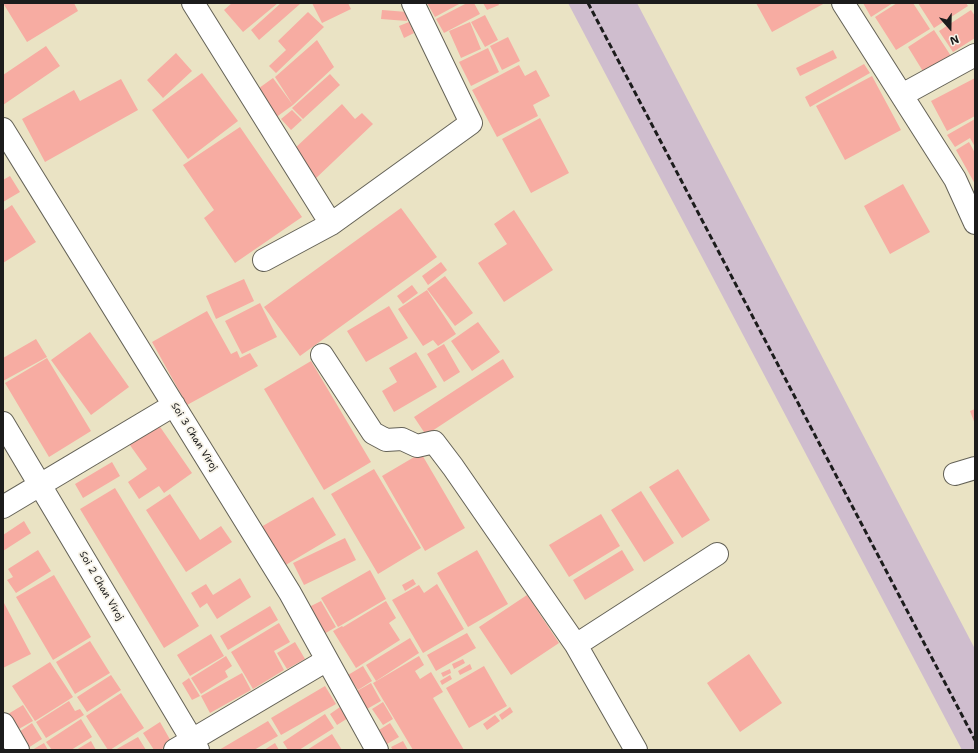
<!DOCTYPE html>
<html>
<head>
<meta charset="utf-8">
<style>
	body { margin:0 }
	#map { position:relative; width:978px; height:753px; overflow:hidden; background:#eae3c4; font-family:"Shantell Sans",sans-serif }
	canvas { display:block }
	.frame { position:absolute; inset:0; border:4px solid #1c1c1c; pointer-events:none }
	.north { position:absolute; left:930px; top:8px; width:40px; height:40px; -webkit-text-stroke:3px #f7f3e8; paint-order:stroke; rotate:160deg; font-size:11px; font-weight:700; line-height:16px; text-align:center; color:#1c1c1c }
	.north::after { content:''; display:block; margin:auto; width:14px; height:18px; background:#1c1c1c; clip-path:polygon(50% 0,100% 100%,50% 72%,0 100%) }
</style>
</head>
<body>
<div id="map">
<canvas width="978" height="753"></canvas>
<div class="frame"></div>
<div class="north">N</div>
</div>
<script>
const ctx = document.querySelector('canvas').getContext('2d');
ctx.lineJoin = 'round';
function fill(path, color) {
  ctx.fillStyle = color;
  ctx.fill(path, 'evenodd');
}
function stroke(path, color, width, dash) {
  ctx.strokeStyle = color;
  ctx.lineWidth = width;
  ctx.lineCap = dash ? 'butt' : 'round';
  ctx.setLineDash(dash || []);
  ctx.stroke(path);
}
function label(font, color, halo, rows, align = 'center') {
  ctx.font = font + ' "Shantell Sans",sans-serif';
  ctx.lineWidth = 3.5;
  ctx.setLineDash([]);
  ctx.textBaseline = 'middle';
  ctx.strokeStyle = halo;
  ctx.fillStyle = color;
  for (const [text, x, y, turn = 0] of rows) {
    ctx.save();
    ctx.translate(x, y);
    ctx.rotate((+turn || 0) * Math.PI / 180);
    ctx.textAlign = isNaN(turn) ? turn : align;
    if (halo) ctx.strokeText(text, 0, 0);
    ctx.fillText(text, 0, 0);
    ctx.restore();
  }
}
fill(new Path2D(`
	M568,3H637L975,649V750H962Z`), '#cfbdce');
fill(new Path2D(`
	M3,3H74L78,11L27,42Z
	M232,3H278L243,32L224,10Z
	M281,3H299L300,4L259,40L251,30Z
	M312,3H348L351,9L322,23Z
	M427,3H461L435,17Z
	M467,3H474L480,14L444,33L436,19Z
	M483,3H498L499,5L487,10Z
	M756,3H825L772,32Z
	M863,3H893L871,17Z
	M897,3H913L930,29L896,50L875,17Z
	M918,3H966L968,6L934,28Z
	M382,10L407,12V21L381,19Z
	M971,10L975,16V38L953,52L939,31Z
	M308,12L324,27L276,73L269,66L286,50L278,41Z
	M485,15L498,40L485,47L471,22Z
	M409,22L414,33L404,38L399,26Z
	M470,22L481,49L461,58L449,31Z
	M934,30L951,56L924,73L908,47Z
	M508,37L520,61L502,70L490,46Z
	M317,40L334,67L293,105L275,77Z
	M46,46L60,66L3,105V75Z
	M488,48L499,72L471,86L459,62Z
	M833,50L837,58L800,76L796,68Z
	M176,53L192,71L163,98L147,80Z
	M864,64L870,73L810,107L805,97Z
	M519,65L525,76L536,70L550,96L533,105L538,116L497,137L472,90Z
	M202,73L238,121L188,159L152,110Z
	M330,74L340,85L303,119L292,108Z
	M872,76L901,130L845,160L816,106Z
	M273,78L293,105L275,118L255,91Z
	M975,78V116L947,131L931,101Z
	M121,79L138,110L45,162L22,119L74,90L80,101Z
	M342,104L355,119L362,113L373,124L314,180L293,150Z
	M292,110L302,120L291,130L281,119Z
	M540,118L569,173L531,193L502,139Z
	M975,119V147L970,138L955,147L947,135Z
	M240,127L302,217L235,263L204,218L214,210L183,165Z
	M969,142L975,153V184L956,150Z
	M10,176L20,192L3,202V180Z
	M903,184L930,232L890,254L864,206Z
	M12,205L36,242L3,263V211Z
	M401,208L437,257L300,356L264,307Z
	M514,210L553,270L504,302L478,263L507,244L494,224Z
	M441,262L447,270L428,285L422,276Z
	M445,276L473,313L455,326L427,289Z
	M244,279L254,301L216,319L206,296Z
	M412,285L418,293L403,304L397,296Z
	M427,290L456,334L438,346L433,340L423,346L398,309Z
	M260,303L277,337L242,354L225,321Z
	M389,306L408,338L366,362L347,331Z
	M207,311L231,354L237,351L240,358L250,353L258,366L187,405L152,342Z
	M478,322L500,352L472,371L451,341Z
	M90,332L129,387L91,415L51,360Z
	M36,339L47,357L3,381V358Z
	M444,344L460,372L444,382L427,354Z
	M416,352L437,387L394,412L382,391L397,382L389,368Z
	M47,358L91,431L49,457L5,383Z
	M503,359L514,377L426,435L414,417Z
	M311,361L371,462L324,490L264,389Z
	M975,409V424L970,411Z
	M156,421L192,473L164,493L159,486L139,499L128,482L147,469L127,441Z
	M421,453L465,528L425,551L382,476Z
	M112,462L120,476L83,498L75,484Z
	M374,469L421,548L378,574L331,494Z
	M678,469L710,520L682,538L649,487Z
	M115,488L199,626L164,648L80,509Z
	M641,491L674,543L644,562L611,510Z
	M170,494L200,540L221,526L232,542L186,572L146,510Z
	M313,497L336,535L284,566L261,527Z
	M601,514L620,546L569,577L549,545Z
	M24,521L31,533L3,551V535Z
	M345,538L356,560L304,585L293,563Z
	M38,550L51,571L16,593L7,580L13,577L8,569Z
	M477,550L508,604L468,627L437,573Z
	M622,550L634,570L585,600L573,580Z
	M370,570L386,599L338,627L321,598Z
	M54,575L91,637L53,660L16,597Z
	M240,578L251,597L217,619L207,603L200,608L191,593L206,584L213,595Z
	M413,579L416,584L405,591L402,585Z
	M437,584L464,629L423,653L392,600L419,585L424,593Z
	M527,595L559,643L511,675L479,627Z
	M321,601L336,627L324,634L309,607Z
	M386,601L396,618L389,623L400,640L356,668L333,631L342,626L343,627Z
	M4,603L31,654L3,668V604Z
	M270,606L278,620L228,650L220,636Z
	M279,623L290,642L274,651L284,670L253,689L231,652Z
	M467,633L476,648L436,671L427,655Z
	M211,634L224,656L190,676L177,655Z
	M410,638L419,653L376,681L366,665Z
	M90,641L110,673L75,694L56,662Z
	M295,642L305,659L287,669L277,653Z
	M749,654L782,703L740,732L707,683Z
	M226,656L232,666L225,671L228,677L201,694L191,678Z
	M419,656L424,665L415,671L420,679L431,672L443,692L433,698L464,750H413L373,683Z
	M463,659L465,663L454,669L452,664Z
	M50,662L73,697L35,721L12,686Z
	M470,664L472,669L460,675L458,671Z
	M363,666L372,681L358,690L348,675Z
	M484,666L507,706L469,728L446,688Z
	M450,669L451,673L443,677L441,673Z
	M242,673L251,690L210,713L201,696Z
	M111,675L121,690L87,712L77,697Z
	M450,675L452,679L442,685L440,681Z
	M189,678L200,696L192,700L182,683Z
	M371,683L381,701L367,709L357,691Z
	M325,686L336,704L281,735L271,718Z
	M121,693L144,728L110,750H108L86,716Z
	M69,701L75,711L80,709L84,715L46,738L36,722Z
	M383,702L393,719L383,725L372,709Z
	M23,705L33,721L17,730L8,714Z
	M340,707L348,718L337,725L330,714Z
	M510,707L513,712L502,720L499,715Z
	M325,714L334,728L299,750H288L283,742Z
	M495,715L500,721L487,730L483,724Z
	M81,719L92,737L71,750H52L46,742Z
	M268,721L278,736L254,750H219Z
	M160,722L172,743L160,750H154L143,733Z
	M32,723L42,739L28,748L19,732Z
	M390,723L399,737L387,744L379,730Z
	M332,734L342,750H307Z
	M138,737L146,750H115Z
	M91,741L96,750H76Z
	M403,741L408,750H393L391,747Z
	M44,743L48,750H32Z
	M275,743L279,750H264Z`), '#f7aca2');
const street = new Path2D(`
	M193,3L331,224
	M843,3L955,179L975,223
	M902,95L975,55
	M3,129L290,593L377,750
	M264,260L331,224L471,123L413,3
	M322,355L373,433L386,440L402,439L417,446L434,442L453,467L576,645L636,750
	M3,423L198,750
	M955,474L975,468
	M3,507L174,405
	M576,645L717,554
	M3,724L18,750
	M175,750L327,660`);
stroke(street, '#646257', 24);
stroke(street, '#fff', 22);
stroke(new Path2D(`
	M588,3L975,740`), '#1c1c1c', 3, [6, 3]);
label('10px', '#1c1c1c', '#f7f3e8', [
	["Soi 3 Chan Viroj",194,437,58],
	["Soi 2 Chan Viroj",101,586,60]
]);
</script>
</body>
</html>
